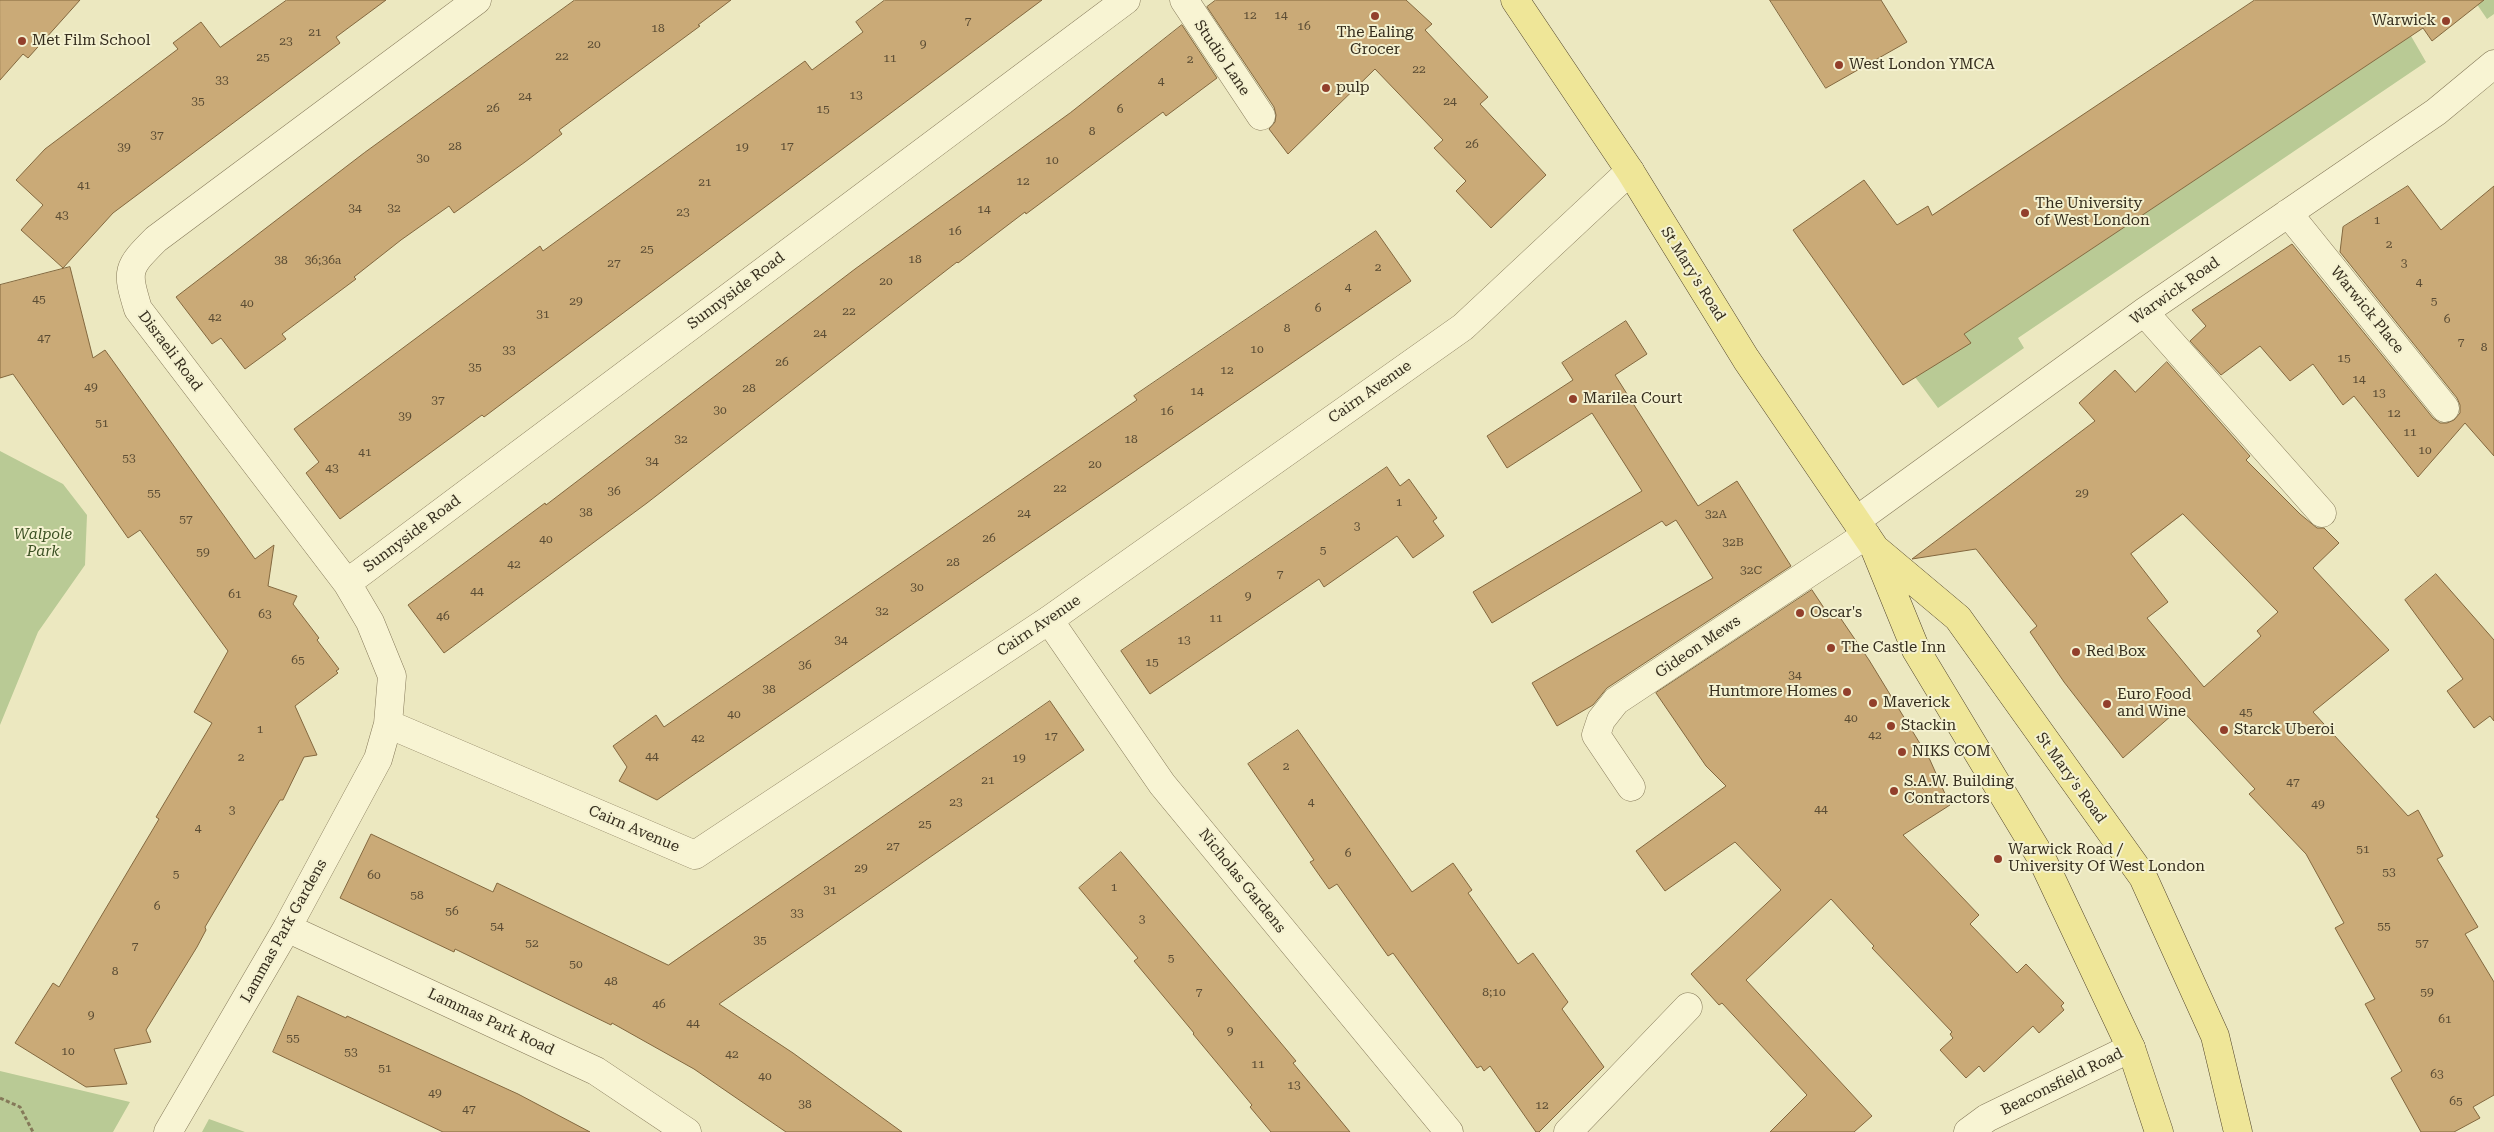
<!DOCTYPE html>
<html>
<head>
<meta charset="utf-8">
<style>
	body { margin:0 }
	canvas { display:block; background:#ece8c0 }
</style>
</head>
<body>
<canvas width="2494" height="1132"></canvas>
<script>
const ctx = document.querySelector('canvas').getContext('2d');
ctx.lineJoin = 'round';
function fill(path, color) {
  ctx.fillStyle = color;
  ctx.fill(path, 'evenodd');
}
function stroke(path, color, width, dash) {
  ctx.strokeStyle = color;
  ctx.lineWidth = width;
  ctx.lineCap = dash ? 'butt' : 'round';
  ctx.setLineDash(dash || []);
  ctx.stroke(path);
}
function label(font, color, halo, rows, align = 'center') {
  ctx.font = font + ' "Roboto Serif",serif';
  ctx.lineWidth = 4;
  ctx.setLineDash([]);
  ctx.textBaseline = 'middle';
  ctx.strokeStyle = halo;
  ctx.fillStyle = color;
  for (const [text, x, y, turn = 0] of rows) {
    ctx.save();
    ctx.translate(x, y);
    ctx.rotate((+turn || 0) * Math.PI / 180);
    ctx.textAlign = isNaN(turn) ? turn : align;
    if (halo) ctx.strokeText(text, 0, 0);
    ctx.fillText(text, 0, 0);
    ctx.restore();
  }
}
fill(new Path2D(`
	M2474,0H2494V14L2487,19Z
	M2411,36L2426,62L2018,338L2024,348L1938,408L1915,377L1970,342L1964,334Z
	M0,451L63,484L87,515L85,565L38,632L0,725Z
	M0,1071L130,1102L113,1132H0Z
	M209,1119L245,1132H202Z`), '#b9ca95');
const building = new Path2D(`
	M0,0H80L28,58L23,54L0,80Z
	M287,0H386L336,37L340,43L113,213L63,268L21,230L43,205L16,180L45,149L178,49L173,43L201,22L220,47Z
	M575,0H731L698,25L700,26L559,130L562,134L525,162L454,213L449,206L401,240L354,277L356,279L282,334L286,339L245,369L221,338L212,344L176,297L364,153Z
	M885,0H1042L484,417L482,415L340,519L306,473L319,462L294,429L540,246L543,251L805,61L812,70L863,32L856,22Z
	M1216,0H1406L1432,24L1425,30L1488,97L1480,104L1546,175L1491,228L1456,191L1466,181L1434,148L1443,140L1375,69L1288,154L1269,129L1275,122L1276,115L1274,107L1207,7Z
	M1770,0H1881L1907,42L1826,88Z
	M2255,0H2484L2432,41L2423,28L1964,334L1971,343L1903,385L1793,230L1864,180L1897,225L1928,206L1932,215Z
	M1182,25L1217,78L1166,116L1163,112L1026,214L1025,212L958,263L957,262L647,503L444,653L408,605L545,503L546,505L855,269L1070,113Z
	M2408,186L2441,230L2494,186V456L2465,423L2418,477L2354,396L2343,405L2313,364L2290,381L2260,346L2221,375L2190,341L2206,326L2192,310L2292,244L2433,418L2440,423H2447L2454,420L2460,413V405L2457,398L2340,252L2343,227Z
	M1376,231L1411,281L657,800L619,781L627,767L613,746L656,715L664,727L1137,400L1134,396Z
	M70,267L93,358L105,350L255,559L274,545L268,586L297,596L293,604L319,638L317,640L339,669L336,671L338,673L295,706L317,755L304,757L283,800H280L205,927L206,930L197,947L146,1030L151,1042L114,1049L127,1084L86,1087L15,1043L53,983L59,987L159,819L156,817L212,723L194,712L228,651L140,530L128,538L13,374L0,378V285Z
	M1626,321L1647,354L1615,375L1698,506L1737,481L1791,566L1607,688L1593,705L1557,726L1532,683L1713,578L1676,520L1666,526L1662,521L1492,623L1473,592L1642,491L1592,413L1507,468L1487,436L1573,380L1562,363Z
	M2167,362L2250,456L2246,460L2300,514L2317,528H2324L2339,543L2313,568L2389,650L2313,712L2408,816L2418,810L2443,856L2437,859L2478,927L2465,934L2494,982V1095L2473,1107L2480,1118L2454,1132H2421L2391,1078L2402,1071L2365,1004L2375,999L2335,928L2344,923L2306,854L2249,794L2255,789L2180,708L2123,758L2064,682L2030,632L2037,626L1976,549L1912,559L2095,421L2079,403L2115,370L2135,392ZM2183,514L2278,612L2257,631L2261,636L2204,687L2147,618L2168,602L2131,554Z
	M1387,467L1400,486L1409,479L1437,518L1433,521L1444,536L1413,558L1397,536L1324,587L1319,579L1150,694L1121,651Z
	M2436,574L2494,640V721L2490,716L2474,728L2447,691L2463,679L2405,600Z
	M1812,590L1830,617L1837,613L1869,660L1930,760L1950,805L1903,835L1979,915L1970,924L2017,973L2026,964L2064,1003L2061,1006L2064,1010L2039,1033L2033,1026L1984,1072L1979,1066L1966,1078L1940,1050L1953,1038L1950,1034L1952,1032L1872,948L1874,946L1831,899L1746,980L1872,1116L1854,1132H1770L1807,1095L1722,1003L1719,1005L1691,974L1781,890L1735,842L1665,891L1636,851L1726,786L1706,766L1656,693Z
	M1050,701L1084,750L719,1004L793,1053L902,1132H786L694,1069L612,1023L611,1025L455,949L454,952L340,898L371,834L493,892L497,883L668,965Z
	M1298,730L1412,892L1453,863L1472,890L1468,893L1518,964L1533,953L1568,1002L1562,1009L1604,1067L1539,1132H1536L1490,1066L1484,1071L1481,1066L1477,1068L1393,953L1388,956L1337,884L1329,889L1310,862L1314,860L1248,764Z
	M1121,852L1296,1061L1293,1063L1350,1132H1271L1250,1107L1252,1105L1193,1034L1194,1033L1134,961L1138,958L1079,888Z
	M298,996L346,1018L347,1016L518,1094L590,1132H443L405,1114L273,1052Z`);
fill(building, '#caaa77');
stroke(building, '#83683f', 1);
const minor = new Path2D(`
	M1184,0L1261,116
	M2288,213L2445,408
	M2144,312L2322,513
	M1857,520L2144,312L2436,112L2494,64
	M347,583L1126,0
	M1049,620L1162,784L1449,1132
	M388,724L695,855L1049,620L1463,327L1630,171
	M1631,787L1596,735L1601,720L1616,701L1866,535
	M287,928L596,1071L687,1132
	M168,1132L287,928L378,759L388,724L392,676L370,622L347,583L138,309C126,270 127,268 156,239L477,0
	M1568,1132L1688,1007
	M1968,1132L1987,1118L2131,1048`);
const major = new Path2D(`
	M1515,0L1630,171L1746,359L1874,547L1916,650L2042,859L2131,1048L2159,1132
	M1877,550L1958,618L2143,877L2215,1036L2238,1132`);
stroke(minor, '#857959', 29);
stroke(major, '#53462d', 29);
stroke(new Path2D(`
	M0,1098L20,1107L33,1132`), '#857959', 3, [4, 2.5]);
stroke(minor, '#f8f4d3', 28);
stroke(major, '#efe698', 28);
for (const [x, y, r, color] of [
	[1375,16,5,"#923f2b"],
	[2446,21,5,"#923f2b"],
	[22,41,5,"#923f2b"],
	[1839,65,5,"#923f2b"],
	[1326,88,5,"#923f2b"],
	[2025,213,5,"#923f2b"],
	[1573,399,5,"#923f2b"],
	[1800,613,5,"#923f2b"],
	[1831,648,5,"#923f2b"],
	[2076,652,5,"#923f2b"],
	[1847,692,5,"#923f2b"],
	[1873,703,5,"#923f2b"],
	[2107,704,5,"#923f2b"],
	[1891,726,5,"#923f2b"],
	[2224,730,5,"#923f2b"],
	[1902,752,5,"#923f2b"],
	[1894,791,5,"#923f2b"],
	[1998,859,5,"#923f2b"]
]) {
  const dot = new Path2D();
  dot.arc(x, y, r, 0, 2 * Math.PI);
  ctx.fillStyle = color;
  ctx.fill(dot);
  stroke(dot, '#f4f1d0', 2);
}
label('12px', '#5a4c34', null, [
	["12",1250,15],
	["14",1281,15],
	["7",968,21],
	["16",1304,26],
	["18",658,28],
	["21",315,32],
	["23",286,41],
	["20",594,44],
	["9",923,44],
	["22",562,56],
	["25",263,57],
	["11",890,58],
	["2",1190,59],
	["22",1419,69],
	["33",222,80],
	["4",1161,81],
	["13",856,95],
	["24",525,96],
	["35",198,101],
	["24",1450,101],
	["26",493,108],
	["15",823,109],
	["6",1120,109],
	["8",1092,131],
	["37",157,135],
	["26",1472,144],
	["28",455,146],
	["17",787,146],
	["39",124,147],
	["19",742,147],
	["30",423,158],
	["10",1052,160],
	["12",1023,181],
	["21",705,182],
	["41",84,185],
	["34",355,208],
	["32",394,208],
	["14",984,209],
	["23",683,212],
	["43",62,215],
	["1",2377,220],
	["16",955,231],
	["2",2389,244],
	["25",647,249],
	["18",915,259],
	["38",281,260],
	["36;36a",323,260],
	["27",614,263],
	["3",2404,263],
	["2",1378,267],
	["20",886,281],
	["4",2419,282],
	["4",1348,287],
	["45",39,299],
	["29",576,301],
	["5",2434,301],
	["40",247,303],
	["6",1318,308],
	["22",849,311],
	["31",543,314],
	["42",215,317],
	["6",2447,319],
	["8",1287,328],
	["24",820,333],
	["47",44,338],
	["7",2461,342],
	["8",2484,347],
	["10",1257,349],
	["33",509,350],
	["15",2344,358],
	["26",782,362],
	["35",475,367],
	["12",1227,370],
	["14",2359,379],
	["49",91,387],
	["28",749,388],
	["14",1197,391],
	["13",2379,393],
	["37",438,400],
	["30",720,410],
	["16",1167,411],
	["12",2394,413],
	["39",405,416],
	["51",102,423],
	["11",2410,432],
	["32",681,439],
	["18",1131,439],
	["10",2425,450],
	["41",365,452],
	["53",129,458],
	["34",652,461],
	["20",1095,464],
	["43",332,468],
	["22",1060,488],
	["36",614,491],
	["55",154,493],
	["29",2082,493],
	["1",1399,502],
	["38",586,512],
	["24",1024,513],
	["32A",1716,514],
	["57",186,519],
	["3",1357,526],
	["26",989,538],
	["40",546,539],
	["32B",1733,542],
	["5",1323,550],
	["59",203,552],
	["28",953,562],
	["42",514,564],
	["32C",1751,570],
	["7",1280,574],
	["30",917,587],
	["44",477,591],
	["61",235,594],
	["9",1248,596],
	["32",882,611],
	["63",265,614],
	["46",443,616],
	["11",1216,618],
	["34",841,640],
	["13",1184,640],
	["65",298,660],
	["15",1152,662],
	["36",805,665],
	["34",1795,675],
	["38",769,689],
	["45",2246,712],
	["40",734,714],
	["40",1851,718],
	["1",260,729],
	["42",1875,735],
	["17",1051,736],
	["42",698,738],
	["44",652,756],
	["2",241,757],
	["19",1019,758],
	["2",1286,766],
	["21",988,780],
	["47",2293,782],
	["23",956,802],
	["4",1311,802],
	["49",2318,804],
	["44",1821,809],
	["3",232,810],
	["25",925,824],
	["4",198,828],
	["27",893,846],
	["51",2363,849],
	["6",1348,853],
	["29",861,868],
	["53",2389,872],
	["5",176,874],
	["60",374,875],
	["1",1114,887],
	["31",830,890],
	["58",417,895],
	["6",157,906],
	["56",452,911],
	["33",797,913],
	["3",1142,919],
	["54",497,926],
	["55",2384,926],
	["35",760,940],
	["52",532,943],
	["57",2422,943],
	["7",135,946],
	["5",1171,958],
	["50",576,964],
	["8",115,971],
	["48",611,981],
	["7",1199,992],
	["8;10",1494,992],
	["59",2427,992],
	["46",659,1004],
	["9",91,1015],
	["61",2445,1019],
	["44",693,1023],
	["9",1230,1031],
	["55",293,1038],
	["10",68,1051],
	["53",351,1052],
	["42",732,1054],
	["11",1258,1064],
	["51",385,1068],
	["63",2437,1074],
	["40",765,1076],
	["13",1294,1085],
	["49",435,1093],
	["65",2456,1101],
	["38",805,1104],
	["12",1542,1105],
	["47",469,1109]
]);
label('15px', '#352d1d', '#f4f1d0', [
	["Warwick",2436,21,"right"],
	["The Ealing",1375,33,"center"],
	["Grocer",1375,50,"center"],
	["Met Film School",32,41],
	["West London YMCA",1849,65],
	["pulp",1336,88],
	["The University",2035,204],
	["of West London",2035,221],
	["Marilea Court",1583,399],
	["Oscar's",1810,613],
	["The Castle Inn",1841,648],
	["Red Box",2086,652],
	["Huntmore Homes",1837,692,"right"],
	["Euro Food",2117,695],
	["and Wine",2117,712],
	["Maverick",1883,703],
	["Stackin",1901,726],
	["Starck Uberoi",2234,730],
	["NIKS COM",1912,752],
	["S.A.W. Building",1904,782],
	["Contractors",1904,799],
	["Warwick Road /",2008,850],
	["University Of West London",2008,867]
], 'left');
label('15px', '#352d1d', '#f4f1d0', [
	["Studio Lane",1222,58,56],
	["St Mary's Road",1693,274,58],
	["Sunnyside Road",736,291,-37],
	["Warwick Road",2175,291,-35],
	["Warwick Place",2367,310,51],
	["Disraeli Road",170,351,53],
	["Cairn Avenue",1370,392,-35],
	["Sunnyside Road",412,534,-37],
	["Cairn Avenue",1039,626,-34],
	["Gideon Mews",1698,647,-34],
	["St Mary's Road",2071,778,54],
	["Cairn Avenue",634,829,23],
	["Nicholas Gardens",1242,881,51],
	["Lammas Park Gardens",284,931,-61],
	["Lammas Park Road",491,1022,25],
	["Beaconsfield Road",2062,1082,-26]
]);
label('italic 15px', '#3c5124', '#f4f1d0', [
	["Walpole",43,535],
	["Park",43,552]
]);
</script>
</body>
</html>
